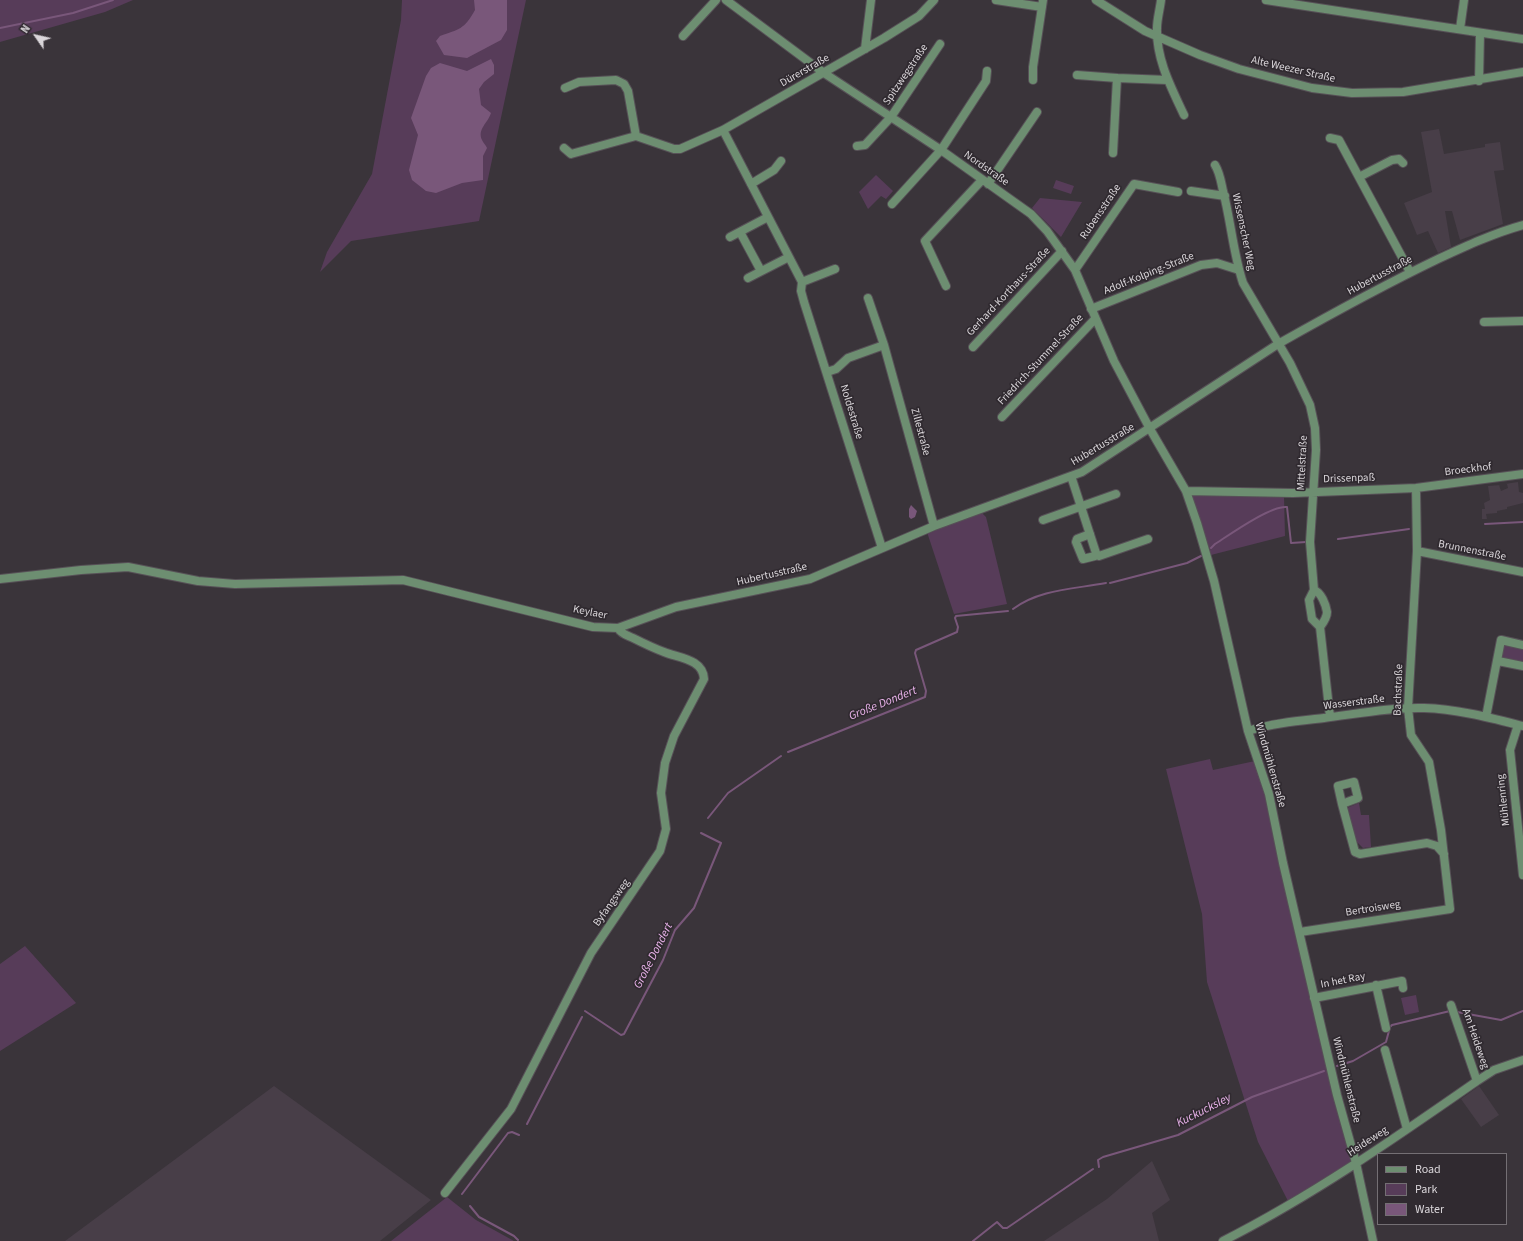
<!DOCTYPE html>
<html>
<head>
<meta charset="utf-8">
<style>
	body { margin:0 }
	#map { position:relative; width:1523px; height:1241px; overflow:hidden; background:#3a343a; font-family:"Source Sans 3",sans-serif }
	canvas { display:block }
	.legend { position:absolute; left:1377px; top:1153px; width:130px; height:72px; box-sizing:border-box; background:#302a30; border:1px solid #746f74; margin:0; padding:5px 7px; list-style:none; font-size:12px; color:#dad6da }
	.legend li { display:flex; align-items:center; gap:8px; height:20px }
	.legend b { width:20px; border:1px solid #746f74 }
	.north { position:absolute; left:16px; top:16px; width:40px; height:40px; -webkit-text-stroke:3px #302a30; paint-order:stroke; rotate:304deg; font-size:11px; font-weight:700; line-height:16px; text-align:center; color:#dad6da }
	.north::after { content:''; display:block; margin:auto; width:14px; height:18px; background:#dad6da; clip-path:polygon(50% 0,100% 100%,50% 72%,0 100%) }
</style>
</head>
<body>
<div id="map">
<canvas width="1523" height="1241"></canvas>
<ul class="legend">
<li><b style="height:5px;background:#6d8e71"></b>Road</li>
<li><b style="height:11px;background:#573c59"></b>Park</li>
<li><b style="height:11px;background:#79577a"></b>Water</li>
</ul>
<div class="north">N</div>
</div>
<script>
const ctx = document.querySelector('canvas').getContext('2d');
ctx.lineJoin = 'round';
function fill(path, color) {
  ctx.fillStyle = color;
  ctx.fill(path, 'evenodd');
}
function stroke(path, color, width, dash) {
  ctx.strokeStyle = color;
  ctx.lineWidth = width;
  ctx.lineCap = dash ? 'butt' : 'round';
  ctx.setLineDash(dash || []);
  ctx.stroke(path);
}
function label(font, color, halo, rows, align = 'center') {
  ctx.font = font + ' "Source Sans 3",sans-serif';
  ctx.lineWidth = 3.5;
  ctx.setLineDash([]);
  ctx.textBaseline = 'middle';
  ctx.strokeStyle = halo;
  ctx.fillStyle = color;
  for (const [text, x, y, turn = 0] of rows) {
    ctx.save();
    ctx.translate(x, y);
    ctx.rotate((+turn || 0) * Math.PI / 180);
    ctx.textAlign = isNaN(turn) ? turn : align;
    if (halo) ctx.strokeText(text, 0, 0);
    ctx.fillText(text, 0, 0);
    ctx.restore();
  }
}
fill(new Path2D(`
	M1439,129L1444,154L1485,147V144L1500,142L1504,170L1494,171L1503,224L1460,240L1452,211H1445L1451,247L1438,253L1428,231L1417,235L1404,203L1432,192L1421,132Z
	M1518,482L1519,492L1523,493V503L1507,507V509L1497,511V513L1486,514L1487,519H1482V509H1485L1484,503L1490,500L1488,486L1501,485H1499L1501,491L1508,488L1507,484H1505Z
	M274,1086L431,1200L380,1241H65Z
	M1479,1086L1499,1115L1481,1127L1461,1099Z
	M1152,1161L1170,1200L1152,1213L1159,1241H1044L1107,1199Z`), '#483e48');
fill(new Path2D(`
	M0,0H133L105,12L0,42Z
	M402,0H526L479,221L351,241L320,272L327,252L372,174L401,20Z
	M876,175L893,191L886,199L881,196L868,209L859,192Z
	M1056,180L1074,186L1071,194L1053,188Z
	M1040,198L1082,202L1061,237L1032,208Z
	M1191,493L1284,496L1285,536L1211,555Z
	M981,512L986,517L1007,604L954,614L927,532Z
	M1503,644L1523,647V663L1501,659Z
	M1210,759L1213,770L1255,761L1269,794L1353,1162L1288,1201L1258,1142L1207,982L1202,914L1166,769Z
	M1359,803L1361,815H1369L1371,847L1363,848L1356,841L1347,808Z
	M25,946L76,1003L0,1051V964Z
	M1416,995L1419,1012L1405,1015L1401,998Z
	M447,1197L476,1220L514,1241H391Z`), '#573c59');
fill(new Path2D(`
	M474,0H507V30L501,40L467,58L444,55L436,41L440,36C459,29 464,30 475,10Z
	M491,59L494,65V74L484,82L479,89L481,105L491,113C488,123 477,129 482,140C483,143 486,145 487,148L483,156V180L462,183L436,193L426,191L412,180L409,170L418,135L411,118L426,76L431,68L440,63L467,71Z
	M911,505L917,511L915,517L911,519L909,517V509Z`), '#79577a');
stroke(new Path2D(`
	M0,28L73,13L113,0
	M1485,524L1523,522
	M1338,539L1409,529
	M1211,548L1215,544C1229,535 1271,505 1287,507L1291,543L1306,542
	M1110,583L1187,563L1203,555
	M1013,609C1039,589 1075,589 1106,583
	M788,752L925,697L926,691L915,653L916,650L957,632L958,627L955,618L956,616L1008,611
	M708,818L728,793L781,756
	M585,1011L621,1035L624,1034L663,960L675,930L694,908L721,843L701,833
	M1457,1012L1501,1020L1523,1011
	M1337,1066L1353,1061L1386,1042L1390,1027L1392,1025L1450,1011
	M527,1124L582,1017
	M1099,1167L1098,1160L1103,1157L1178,1135L1252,1097L1324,1071
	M462,1194L508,1133L512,1132L519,1135
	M470,1206L479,1217L514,1236L518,1240
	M973,1241L997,1222L1003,1228H1007L1093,1169`), '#79577a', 2);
const minor = new Path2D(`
	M726,0L824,73L941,150L1031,214L1047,231L1075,270L1114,361L1150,429L1186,491L1197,523L1214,581L1248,731L1269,794L1283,863L1337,1095L1356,1163L1373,1241
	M996,0L1042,7
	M1096,0L1145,31L1200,55L1239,69L1312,88L1352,93L1403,92L1523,72
	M1161,0C1160,9 1157,19 1157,28C1156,59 1171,87 1184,115
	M1266,0L1523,39
	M1460,29L1464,0
	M683,36L716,0
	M865,49L871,0
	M1077,75L1117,78
	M1033,80V67L1043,0
	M1479,81L1480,33
	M565,88L579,82L616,80L624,84L628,91L636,136
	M723,130L802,282L835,269
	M1330,138L1339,140L1410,272
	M857,146L865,145L891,117L940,44
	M564,148L571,154L636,136L674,149H680L723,130L884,38L919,16L934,0
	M1113,153L1117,78L1167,80
	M1215,165C1220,173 1221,182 1223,191C1231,221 1233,253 1243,283L1290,363L1310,405L1315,428L1316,450L1310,542L1314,590L1309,600L1312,619L1320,627L1330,717
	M1359,177L1392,160L1399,159L1403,163
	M751,184L774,170L781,161
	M988,184L1037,112
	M1191,191L1225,196
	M892,204L941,150L986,81L987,71
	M740,232L761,271
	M730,237L768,217
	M1075,270L1134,184L1178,192
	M748,278L789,257
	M802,282L801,291L804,302L882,548
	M946,286L925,241L982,180
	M868,298L884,345L934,526
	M1091,309L1201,265L1217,263L1239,270
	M1484,322L1523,321
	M973,347L1062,251
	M827,372L836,369L848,358L884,345
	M1002,417L1095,319
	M1071,476L1096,553L1095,556L1083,559L1076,542L1077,539L1090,534
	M1186,491L1293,493L1416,488L1523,474
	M1043,520L1116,494
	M1417,551L1523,572
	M1096,555L1099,556L1148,539
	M0,579L81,570L128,567L198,581L235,584L403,580L593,627L618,628L676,607L810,579L934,526L1082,472L1278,344C1331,314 1384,285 1438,259C1466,246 1494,233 1523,225
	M1314,590C1321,592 1326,605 1327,612C1327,618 1323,623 1320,627
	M1498,661L1523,666
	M1486,717L1501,640L1523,645
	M1518,725L1510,750L1523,875
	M1248,731C1274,723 1298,721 1324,718C1356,714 1391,707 1424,708C1457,709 1491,718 1523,726
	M1342,804L1338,786L1354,782L1358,798L1342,804L1355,852L1360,854L1427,843L1437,846L1444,854
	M1300,932L1450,909L1441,830L1429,762L1411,735L1408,708L1417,551L1416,488
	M1376,985L1386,1028
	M1314,998L1402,981L1403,988
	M1451,1005L1477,1081
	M1385,1050L1407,1129
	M445,1193L511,1109L591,953L660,851L666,829L661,793L665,763L674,736L704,679C703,659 679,658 664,652C653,648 643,643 633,638C627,635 621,634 618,628
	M1223,1241C1312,1196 1395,1138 1477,1081L1494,1070L1523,1060`);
stroke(minor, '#575157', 10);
stroke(minor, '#6d8e71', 8);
label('11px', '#dad6da', '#302a30', [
	["Alte Weezer Straße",1293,70,13],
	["Dürerstraße",805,71,-30],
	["Spitzwegstraße",906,75,-56],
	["Nordstraße",986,169,35],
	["Rubensstraße",1101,212,-56],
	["Wissenscher Weg",1243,232,78],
	["Adolf-Kolping-Straße",1149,274,-22],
	["Hubertusstraße",1380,276,-28],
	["Gerhard-Korthaus-Straße",1009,292,-47],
	["Friedrich-Stummel-Straße",1041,360,-47],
	["Noldestraße",851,412,73],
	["Zillestraße",920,432,75],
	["Hubertusstraße",1103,445,-31],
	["Mittelstraße",1303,463,-87],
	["Broeckhof",1468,470,-7],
	["Drissenpaß",1349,479,-2],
	["Brunnenstraße",1472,551,11],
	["Hubertusstraße",772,575,-13],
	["Keylaer",590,613,11],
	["Bachstraße",1399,690,-88],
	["Wasserstraße",1354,703,-7],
	["Windmühlenstraße",1270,765,74],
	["Mühlenring",1504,800,-96],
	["Byfangsweg",612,903,-55],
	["Bertroisweg",1373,909,-9],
	["In het Ray",1343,981,-11],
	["Am Heideweg",1475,1039,71],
	["Windmühlenstraße",1346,1080,76],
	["Heideweg",1368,1142,-33]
]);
label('italic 12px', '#ebb4ec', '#302a30', [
	["Große Dondert",883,704,-22],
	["Große Dondert",654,956,-63],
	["Kuckucksley",1204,1111,-27]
]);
</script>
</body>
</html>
